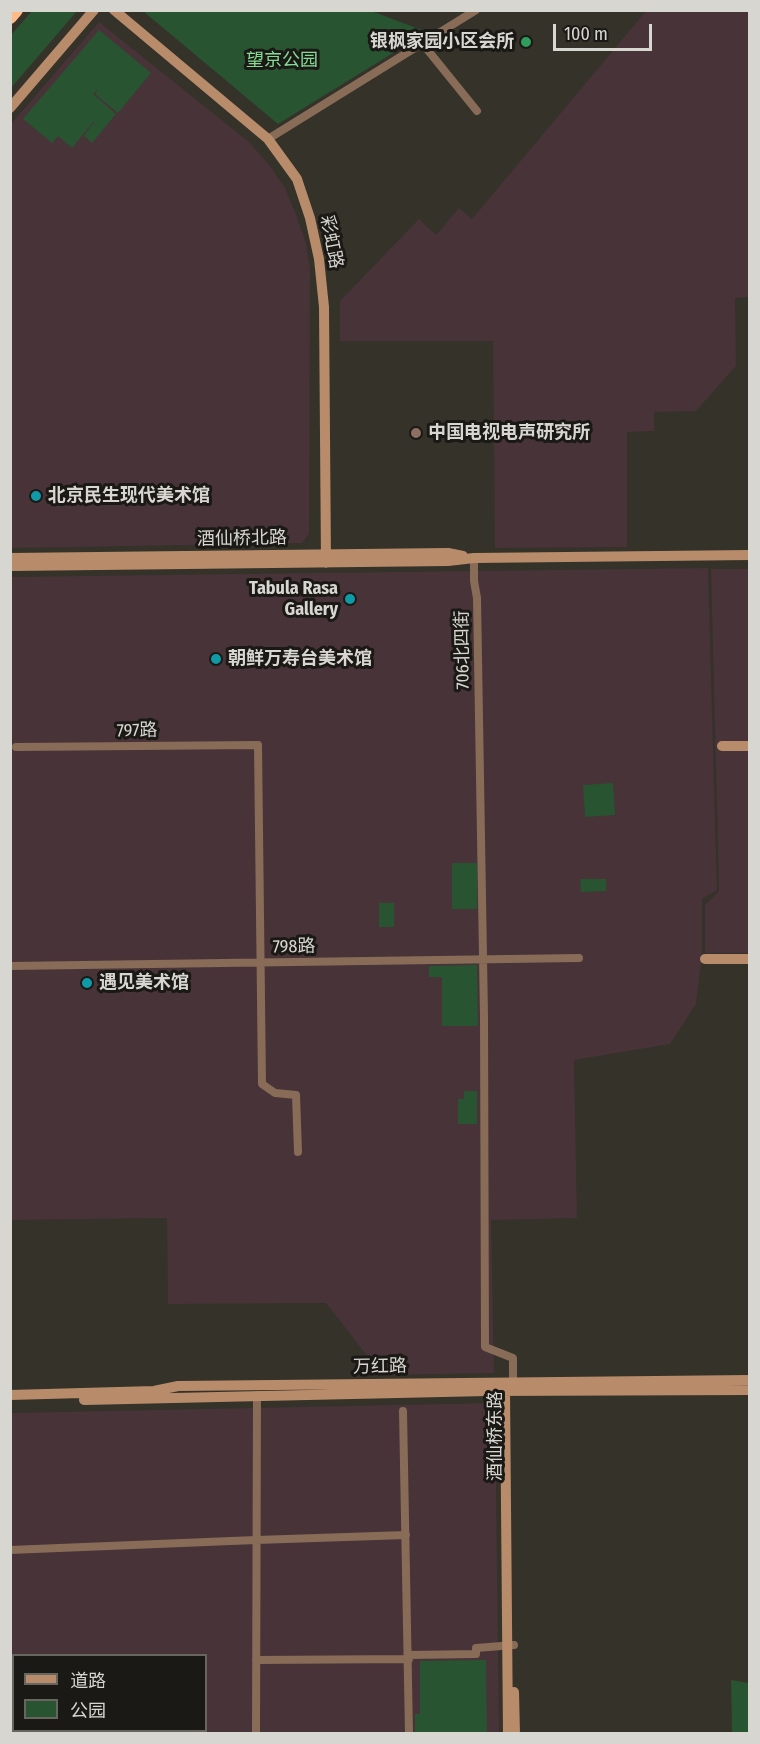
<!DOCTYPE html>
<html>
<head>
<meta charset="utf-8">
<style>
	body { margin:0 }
	#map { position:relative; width:760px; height:1744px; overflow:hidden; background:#353229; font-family:"Fira Sans Condensed","Noto Sans SC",sans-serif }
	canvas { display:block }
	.frame { position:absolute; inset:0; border:12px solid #d8d6d0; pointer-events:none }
	.legend { position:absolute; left:12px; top:1654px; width:195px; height:78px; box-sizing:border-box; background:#1b1916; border:2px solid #676560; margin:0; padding:8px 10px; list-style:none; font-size:18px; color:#d8d6d0 }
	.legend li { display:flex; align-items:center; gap:12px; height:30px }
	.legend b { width:30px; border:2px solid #676560 }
	.scale { position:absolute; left:553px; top:24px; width:99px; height:27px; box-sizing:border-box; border:3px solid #d8d6d0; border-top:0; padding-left:8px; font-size:18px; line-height:21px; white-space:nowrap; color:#d8d6d0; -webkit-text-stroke:4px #1b1916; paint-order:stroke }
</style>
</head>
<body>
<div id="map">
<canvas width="760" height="1744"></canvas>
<div class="frame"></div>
<ul class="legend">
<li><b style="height:8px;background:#b88c6b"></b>道路</li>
<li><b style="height:16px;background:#285431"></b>公园</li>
</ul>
<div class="scale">100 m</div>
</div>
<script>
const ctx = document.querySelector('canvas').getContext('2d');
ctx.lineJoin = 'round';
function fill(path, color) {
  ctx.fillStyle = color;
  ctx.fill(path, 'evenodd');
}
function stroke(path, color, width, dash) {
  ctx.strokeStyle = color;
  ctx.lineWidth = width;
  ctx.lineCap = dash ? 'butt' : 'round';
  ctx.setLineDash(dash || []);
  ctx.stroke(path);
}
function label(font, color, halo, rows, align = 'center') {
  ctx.font = font + ' "Fira Sans Condensed","Noto Sans SC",sans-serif';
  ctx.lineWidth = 6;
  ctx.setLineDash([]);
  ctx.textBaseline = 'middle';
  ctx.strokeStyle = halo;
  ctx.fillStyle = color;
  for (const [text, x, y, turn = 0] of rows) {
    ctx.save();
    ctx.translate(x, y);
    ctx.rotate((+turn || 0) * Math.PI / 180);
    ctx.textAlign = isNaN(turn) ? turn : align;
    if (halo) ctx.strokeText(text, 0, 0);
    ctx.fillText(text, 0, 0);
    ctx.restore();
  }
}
fill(new Path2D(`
	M646,11H749L750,297L735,298L736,366L696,411L654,412V431L627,432V547L495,548L493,341H340V301L419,219L436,235L459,208L472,219Z
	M99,22L249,142L270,166L285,188L296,215L306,243L310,269L309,534L302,543L11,548V124Z
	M708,568L717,890L702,899V954L696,1004L670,1044L574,1060L577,1218L491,1220L494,1373L382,1375L326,1303L168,1304L167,1218L11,1220L10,577Z
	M711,569H749V953H705V905L719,891Z
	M495,1403L499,1733H11L10,1413ZM14,1656H206V1730H14Z`), '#473338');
fill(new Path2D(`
	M32,11H77L11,88V35Z
	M143,11H371L427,32L278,124Z
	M99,30L151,73L118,113L95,94L99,89L93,94L116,114L92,143L84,136L93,123L100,128L93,122L72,148L58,136L52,143L23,119Z
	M613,783L615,815L585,817L583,785Z
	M452,863H477V909H452Z
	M580,879H606V891L581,892Z
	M379,903H394V927H379Z
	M477,965L478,1026H442V977H429V966Z
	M464,1091H477V1124H458V1099H464Z
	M486,1660L487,1733H415V1714H420V1661Z
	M731,1680L749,1683V1733H732Z`), '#285431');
stroke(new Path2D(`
	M422,43L477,111
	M268,139L476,10
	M474,558V581L477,598L484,1016L485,1347L513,1358V1382
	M16,747L258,745L262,1084L275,1093L296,1095L298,1152
	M10,966L579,958
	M403,1411L409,1734
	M10,1550L256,1540L406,1535
	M408,1655L476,1654V1648L514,1645
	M256,1660L409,1659
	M256,1734L257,1395`), '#886c58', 8);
stroke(new Path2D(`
	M114,10L268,139L297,179L310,218L319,259L324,307L326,563
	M10,108L94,10
	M10,558L448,553L463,556
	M10,566L448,561L474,558L750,555
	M722,746H750
	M705,959H750
	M10,1395L154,1391L178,1386L750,1380
	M84,1400L487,1391L750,1390
	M514,1692L515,1734
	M508,1734L505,1391L509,1387`), '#b88c6b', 10);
stroke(new Path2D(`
	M10,17L16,10`), '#ffbb87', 14);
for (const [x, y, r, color] of [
	[526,42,6,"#2e9e5b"],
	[416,433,6,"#8d6e63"],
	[36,496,6,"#0f9aa8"],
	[350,599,6,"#0f9aa8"],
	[216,659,6,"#0f9aa8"],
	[87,983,6,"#0f9aa8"]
]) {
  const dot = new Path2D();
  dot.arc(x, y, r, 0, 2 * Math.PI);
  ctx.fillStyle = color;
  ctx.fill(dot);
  stroke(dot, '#1b1916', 2);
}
label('bold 18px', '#d8d6d0', '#1b1916', [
	["银枫家园小区会所",514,42,"right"],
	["中国电视电声研究所",428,433],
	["北京民生现代美术馆",48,496],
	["Tabula Rasa",338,589,"right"],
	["Gallery",338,610,"right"],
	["朝鲜万寿台美术馆",228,659],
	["遇见美术馆",99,983]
], 'left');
label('18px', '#83dc93', '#1b1916', [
	["望京公园",282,61]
]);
label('18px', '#d8d6d0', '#1b1916', [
	["彩虹路",331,242,79],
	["酒仙桥北路",242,539,-1],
	["706北四街",463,650,-91],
	["797路",137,731,-1],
	["798路",294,947,-1],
	["万红路",380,1367,-1],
	["酒仙桥东路",496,1436,-90]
]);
</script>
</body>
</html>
